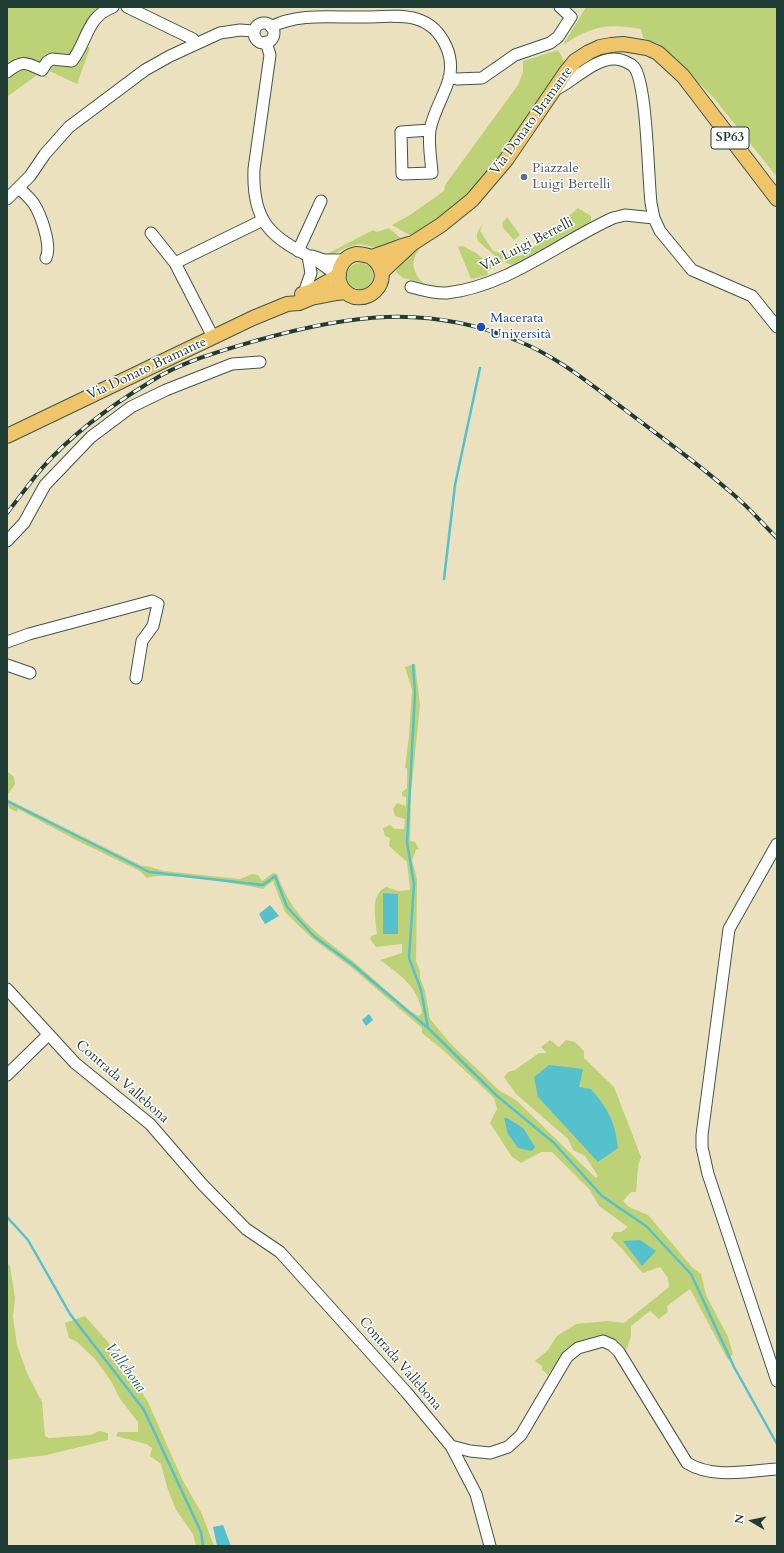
<!DOCTYPE html>
<html>
<head>
<meta charset="utf-8">
<style>
	body { margin:0 }
	#map { position:relative; width:784px; height:1553px; overflow:hidden; background:#ebe1bf; font-family:Cardo,serif }
	canvas { display:block }
	.frame { position:absolute; inset:0; border:8px solid #1f3d34; pointer-events:none }
	.north { position:absolute; left:732px; top:1501px; width:40px; height:40px; -webkit-text-stroke:3px #fff; paint-order:stroke; rotate:279deg; font-size:11px; font-weight:700; line-height:16px; text-align:center; color:#1f3d34 }
	.north::after { content:''; display:block; margin:auto; width:14px; height:18px; background:#1f3d34; clip-path:polygon(50% 0,100% 100%,50% 72%,0 100%) }
</style>
</head>
<body>
<div id="map">
<canvas width="784" height="1553"></canvas>
<div class="frame"></div>
<div class="north">N</div>
</div>
<script>
const ctx = document.querySelector('canvas').getContext('2d');
ctx.lineJoin = 'round';
function fill(path, color) {
  ctx.fillStyle = color;
  ctx.fill(path, 'evenodd');
}
function stroke(path, color, width, dash) {
  ctx.strokeStyle = color;
  ctx.lineWidth = width;
  ctx.lineCap = dash ? 'butt' : 'round';
  ctx.setLineDash(dash || []);
  ctx.stroke(path);
}
function label(font, color, halo, rows, align = 'center') {
  ctx.font = font + ' Cardo,serif';
  ctx.lineWidth = 3;
  ctx.setLineDash([]);
  ctx.textBaseline = 'middle';
  ctx.strokeStyle = halo;
  ctx.fillStyle = color;
  for (const [text, x, y, turn = 0] of rows) {
    ctx.save();
    ctx.translate(x, y);
    ctx.rotate((+turn || 0) * Math.PI / 180);
    ctx.textAlign = isNaN(turn) ? turn : align;
    if (halo) ctx.strokeText(text, 0, 0);
    ctx.fillText(text, 0, 0);
    ctx.restore();
  }
}
fill(new Path2D(`
	M7,7H107L95,11L75,56L40,66L24,58L7,66Z
	M586,7H777V177L713,97L659,44L643,38L641,29C608,23 591,26 563,45Z
	M84,44L90,48L77,84L45,69L56,62L66,64Z
	M558,50L565,63C531,112 498,171 452,210C440,220 424,228 411,236L392,225L410,215L444,191L445,185L518,85L523,72V61Z
	M27,67L51,79L37,75L7,97V76L16,70Z
	M578,208L591,216V223L512,265L501,261L478,241C475,234 478,230 483,224L480,231L493,251L512,256H520L526,253Z
	M507,217L520,235L514,240L503,228L502,223Z
	M389,228L404,241L379,248L359,244L345,248L333,255H320L329,253L373,230L377,232Z
	M463,246L476,253L493,267L487,272L488,275L471,279L458,247Z
	M420,248C410,261 412,271 423,283L403,278L396,272L400,263Z
	M347 276a13 13 0 1 1 26 0a13 13 0 1 1-26 0Z
	M415,664L420,705L411,793L410,841L415,842L419,849L416,850L412,860L417,879L416,961L420,971V978L425,991L430,1019L450,1043L500,1091L516,1100L596,1178L598,1176L585,1156L573,1150L568,1139L516,1094L504,1077L508,1072L515,1070L539,1053H547L541,1047L550,1040L559,1047L566,1040L575,1042L584,1051V1058L614,1087L641,1157C636,1169 638,1180 636,1192H631L623,1201L629,1207L648,1215L692,1267L701,1274L706,1295L728,1337L733,1354L728,1360L690,1289L667,1306L668,1312L659,1319L650,1311L631,1326V1336L627,1349C618,1346 605,1338 595,1338C574,1339 560,1359 548,1375L542,1370V1366L535,1361L548,1350L557,1336L576,1324L608,1321L624,1323L669,1287L668,1278L660,1267L643,1273C632,1262 623,1248 611,1238L614,1232H621L628,1227L599,1206L590,1190L552,1152H541L521,1163L512,1157L490,1123L497,1109L494,1098L444,1051L422,1033V1028L351,967L313,939L301,928L285,912L273,881L263,889C241,884 164,871 147,878L140,871L78,841L18,809L17,812L9,808L7,799L142,866H147L164,871L240,879L252,874L258,875L262,881L273,873L277,874C294,921 318,933 354,962C373,978 391,995 410,1011L419,1016L422,1013C418,986 400,975 380,960L402,953V944L376,947L370,939L371,936L377,934C376,918 369,895 386,887L399,891L410,890L407,862L389,846L390,838L385,836L383,828L390,825L395,829H404L405,819L395,816L393,809L397,803L406,806V797L402,796V792L407,788V769L405,767L409,736L412,690L405,667Z
	M7,771L14,777L15,784L8,794Z
	M7,1263L10,1266L15,1298L13,1317L17,1345L27,1373L42,1402L45,1436L49,1438L91,1435L99,1431L108,1433V1440L47,1455L7,1460Z
	M85,1316L108,1342L148,1402L182,1479L202,1514L214,1546H196L193,1534L176,1510L167,1487L161,1464L150,1456L152,1448L146,1444L116,1436L118,1432H138V1422L120,1399L111,1381L95,1359L77,1342L69,1338L65,1323Z`), '#bdd276');
fill(new Path2D(`
	M383,893L398,894V934H383Z
	M270,905L279,916L265,924L259,914Z
	M369,1014L373,1020L366,1026L362,1020Z
	M549,1065L583,1069L579,1087L591,1089C608,1109 615,1121 618,1148L598,1162L538,1097L534,1077Z
	M504,1118H507L523,1128L535,1147L532,1151L518,1148L508,1134Z
	M640,1240L656,1251L642,1266L623,1241Z
	M223,1525L231,1546H217L213,1527Z`), '#54c1cc');
stroke(new Path2D(`
	M444,579L455,485L480,368
	M413,665L415,693L407,842L414,884L409,958L421,990L428,1028L496,1095L554,1143L602,1196L646,1226L691,1274L734,1367L777,1444
	M7,801L149,872L263,885L275,876L287,907L315,937L352,964L428,1028
	M7,1217L28,1240L70,1314L144,1410L201,1532L203,1546`), '#54c1cc', 2.5);
const minor = new Path2D(`
	M127,7L193,39L196,44
	M254 33a10 10 0 1 1 20 0a10 10 0 1 1-20 0Z
	M271,27C299,12 336,18 367,17C400,16 430,11 446,46C451,57 452,67 449,79C444,96 433,113 430,130C428,143 431,159 432,173L402,174L401,132L430,130
	M266,42L270,55L254,169C252,220 269,237 313,258C322,263 327,271 339,273
	M7,72C22,60 25,62 42,70L47,62L52,59L72,61C88,41 86,17 113,7
	M449,77L457,79L482,78L515,55L550,43L558,37L571,17L560,7
	M553,91C572,83 594,58 615,59C621,59 630,63 634,67C647,83 648,177 651,203L654,218L660,231L692,270L752,296L777,327
	M19,188C24,193 30,198 34,204C41,215 52,246 46,258
	M7,199L30,176L45,154L69,127L145,70L170,56L220,33L240,30L254,31
	M151,233L175,263L213,337
	M298,251L321,201
	M312,256L324,260H345
	M175,263L263,220
	M411,287C422,290 435,294 447,293C508,286 558,243 613,218L625,215L654,218
	M304,293L311,273L308,256
	M7,541L24,523L45,485L91,437L131,407L166,390L232,364L260,362
	M7,642L29,634L152,601L158,604L153,626L142,641L136,678
	M7,665L30,673
	M777,844L729,929L702,1135V1147L708,1174L777,1381
	M7,989L75,1063L150,1124L202,1184L246,1229L280,1252L407,1393L451,1446L470,1451L490,1453L508,1447L521,1435L567,1357L578,1348L603,1341L612,1345L619,1352L687,1463C713,1479 748,1471 777,1469
	M7,1075L48,1035
	M451,1446L476,1494L490,1546`);
const major = new Path2D(`
	M371,257C401,280 361,314 342,288C334,275 341,257 356,254C363,253 369,258 374,256C386,253 397,247 409,244
	M382,272L413,243L441,225L472,200L506,160L566,72L575,61L589,52L600,47L611,45L623,44L647,48L658,53L683,76L777,199
	M302,294L310,292L339,275
	M7,436L253,318L287,304L299,303L311,298L337,293L346,292`);
stroke(minor, '#3e5649', 13);
stroke(major, '#3e5649', 16);
stroke(minor, '#fff', 11);
stroke(major, '#f0c469', 14);
const rail = new Path2D(`
	M7,513C19,498 31,481 43,467C73,433 112,405 150,382C181,362 220,351 255,341C347,315 426,303 518,341C558,357 590,384 624,409C659,436 695,461 728,490C746,504 761,522 777,538`);
stroke(rail, '#1f3d34', 4);
stroke(rail, '#fff', 2.5, [8]);
for (const [x, y, r, color] of [
	[524,177,4,"#5c6f8a"],
	[481,327,5,"#1a4fb4"]
]) {
  const dot = new Path2D();
  dot.arc(x, y, r, 0, 2 * Math.PI);
  ctx.fillStyle = color;
  ctx.fill(dot);
  stroke(dot, '#fff', 1.5);
}
for (const [x, y, w] of [
	[730,138,38]
]) {
  const box = new Path2D();
  box.roundRect(x - w / 2, y - 11, w, 22, 3);
  ctx.fillStyle = '#fff';
  ctx.fill(box);
  stroke(box, '#1f3d34', 1);
}
label('bold 13px', '#1f3d34', null, [
	["SP63",730,138]
]);
label('14px', '#1f3d34', '#fff', [
	["Via Donato Bramante",532,121,-54],
	["Via Luigi Bertelli",527,245,-27],
	["Via Donato Bramante",147,369,-25],
	["Contrada Vallebona",122,1082,41],
	["Contrada Vallebona",400,1364,49]
]);
label('14px', '#4e5e75', '#fff', [
	["Piazzale",532,169],
	["Luigi Bertelli",532,185]
], 'left');
label('14px', '#164399', '#fff', [
	["Macerata",490,319],
	["Università",490,335]
], 'left');
label('italic 15px', '#2f6562', '#fff', [
	["Vallebona",125,1368,53]
]);
</script>
</body>
</html>
